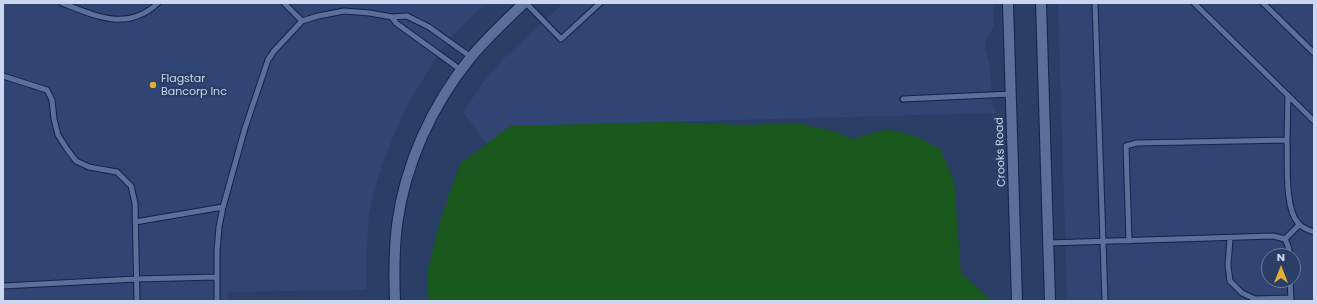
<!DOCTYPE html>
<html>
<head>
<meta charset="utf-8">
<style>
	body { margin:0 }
	#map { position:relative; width:1317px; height:304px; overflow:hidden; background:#2b3e65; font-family:Poppins,sans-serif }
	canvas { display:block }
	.frame { position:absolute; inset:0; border:4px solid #cad7ef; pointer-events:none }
	.north { position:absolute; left:1261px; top:248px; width:40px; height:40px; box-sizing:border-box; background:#2b3e65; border:1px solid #6b7b9c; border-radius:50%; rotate:0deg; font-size:11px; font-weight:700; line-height:16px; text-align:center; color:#cad7ef }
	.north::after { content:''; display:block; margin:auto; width:14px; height:18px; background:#e2af34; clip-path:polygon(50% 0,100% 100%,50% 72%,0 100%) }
</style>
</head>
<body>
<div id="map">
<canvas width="1317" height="304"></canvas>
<div class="frame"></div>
<div class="north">N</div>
</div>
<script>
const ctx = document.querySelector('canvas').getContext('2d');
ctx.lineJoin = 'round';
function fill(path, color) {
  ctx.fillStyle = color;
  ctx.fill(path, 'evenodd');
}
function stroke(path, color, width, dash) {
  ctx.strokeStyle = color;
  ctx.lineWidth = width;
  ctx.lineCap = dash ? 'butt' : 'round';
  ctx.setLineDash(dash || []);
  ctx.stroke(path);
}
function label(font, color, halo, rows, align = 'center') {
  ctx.font = font + ' Poppins,sans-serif';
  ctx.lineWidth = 4;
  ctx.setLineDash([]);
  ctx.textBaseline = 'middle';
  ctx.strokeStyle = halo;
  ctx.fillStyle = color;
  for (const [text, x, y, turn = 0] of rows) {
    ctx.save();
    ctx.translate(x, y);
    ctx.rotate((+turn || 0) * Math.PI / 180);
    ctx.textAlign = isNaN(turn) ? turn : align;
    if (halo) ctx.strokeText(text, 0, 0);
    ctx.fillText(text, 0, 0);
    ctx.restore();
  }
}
fill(new Path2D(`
	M3,3H486L453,35L436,58L410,100L393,137L380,171L369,214L366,261V290L228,292V301H3Z
	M563,3H993L994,27L987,37L985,48L990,66L992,102L997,113L511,126L487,144L463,112L487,77L503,59Z
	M1058,3H1314V301H1067ZM1269,256H1293V280H1269Z`), '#304573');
fill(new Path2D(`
	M667,122L748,125L796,123L834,131L852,139L888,129L918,137L940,149L954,181L961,273L989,298V301H428L427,273L440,221L460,164L510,126Z`), '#19591d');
const lane = new Path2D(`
	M62,3C96,16 127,32 158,3
	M284,3L302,21
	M526,3L561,39L600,3
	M1095,3L1105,301
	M1194,3L1314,121
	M1263,3L1314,53
	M392,17L396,23L461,70
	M3,76L47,90L52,100L54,119L58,135L67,149L76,161L89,167L117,172L131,186L135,203L137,301
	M903,99L1011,94
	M1287,140L1288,95
	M135,222L223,207
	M1230,238L1228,266L1230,281L1242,293L1255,299L1291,298
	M1285,239L1299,225
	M1129,241L1126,146L1137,143L1287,140C1288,161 1284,207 1298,223C1302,228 1308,230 1314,232
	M1048,243L1273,236L1285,239L1288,246L1290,256
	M1290,280L1291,300
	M3,286L136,279L217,277
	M217,301V251L219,227L223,207L245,128L268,60L274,51L302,21L318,16L344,11L370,13L392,17L407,16L429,27L471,57`);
const secondary = new Path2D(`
	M1008,3L1017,301
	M1041,3L1050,301
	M395,301C394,276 394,250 397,225C405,164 432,105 471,57C487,38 506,20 524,3`);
stroke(lane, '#132349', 7);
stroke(secondary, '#132349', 12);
stroke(lane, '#5a6f9a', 5);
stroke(secondary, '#5a6f9a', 10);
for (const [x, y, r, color] of [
	[153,85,4,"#e2af34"]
]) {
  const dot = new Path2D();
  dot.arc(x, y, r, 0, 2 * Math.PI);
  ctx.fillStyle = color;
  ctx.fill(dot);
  stroke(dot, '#2b3e65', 1.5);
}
label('11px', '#cad7ef', '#2b3e65', [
	["Flagstar",161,79],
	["Bancorp Inc",161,92]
], 'left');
label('11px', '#cad7ef', '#2b3e65', [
	["Crooks Road",1001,152,-92]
]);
</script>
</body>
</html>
